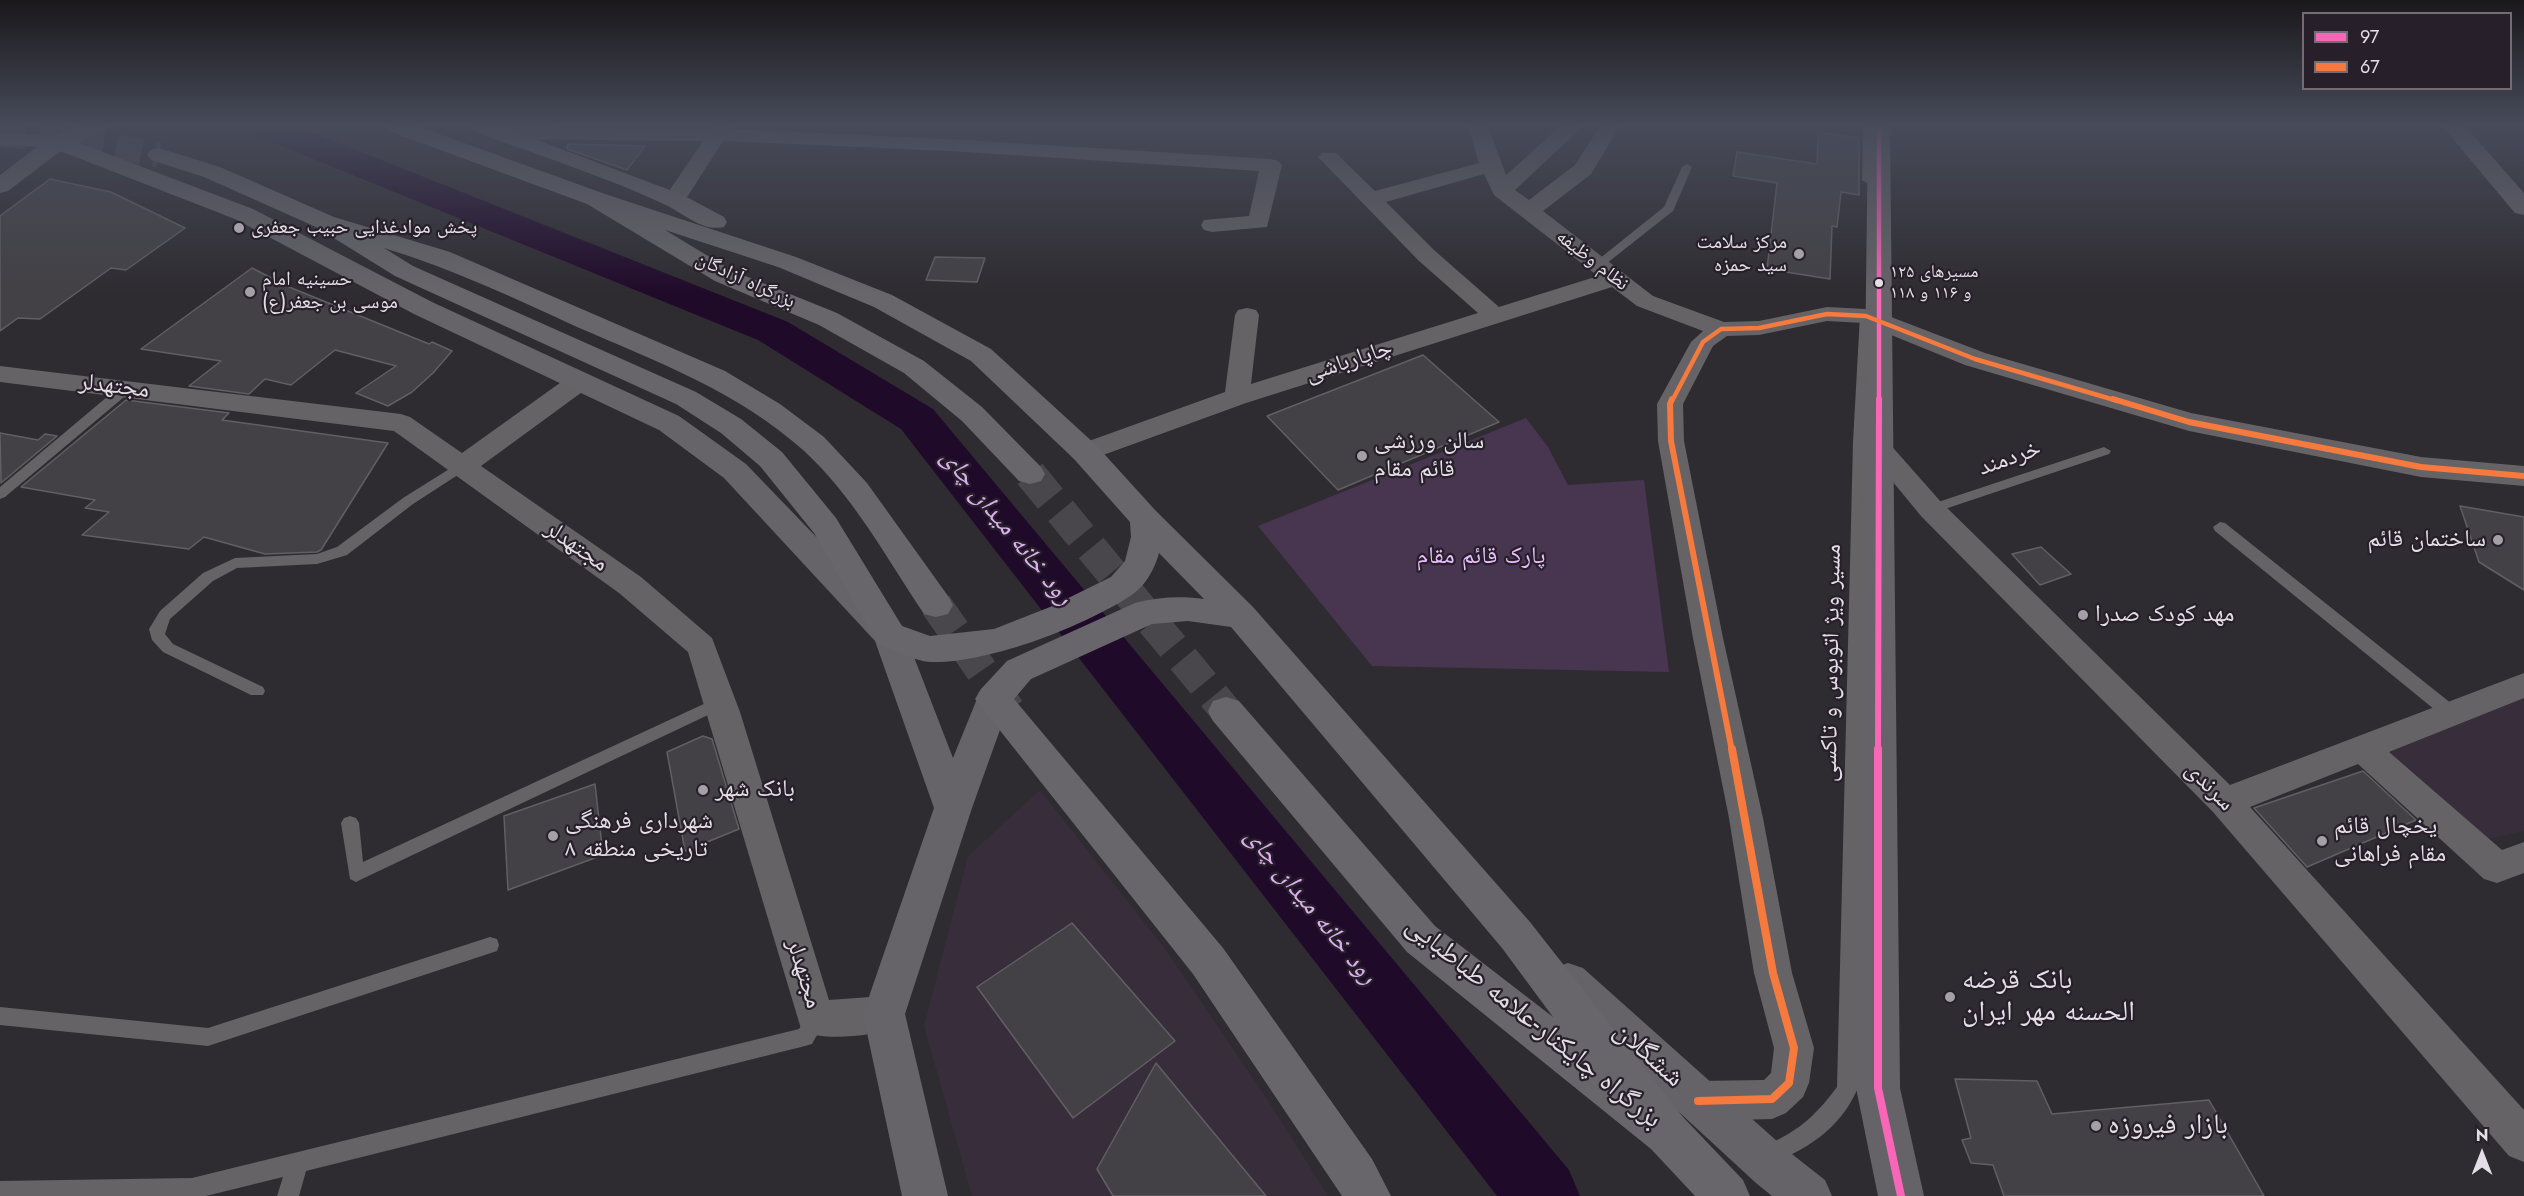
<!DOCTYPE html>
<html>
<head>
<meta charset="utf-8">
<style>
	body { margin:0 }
	#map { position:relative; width:2524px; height:1196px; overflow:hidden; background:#2f2c31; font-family:Jost,sans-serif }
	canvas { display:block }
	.legend { position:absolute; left:2302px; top:12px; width:210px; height:78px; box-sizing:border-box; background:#27202a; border:2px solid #736c75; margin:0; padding:8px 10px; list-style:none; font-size:18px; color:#e4dfe6 }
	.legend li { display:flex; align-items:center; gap:12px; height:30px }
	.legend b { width:30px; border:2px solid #736c75 }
	.north { position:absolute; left:2452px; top:1124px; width:60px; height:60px; -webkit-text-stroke:4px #27202a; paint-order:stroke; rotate:0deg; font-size:16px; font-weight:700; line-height:24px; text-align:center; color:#e4dfe6 }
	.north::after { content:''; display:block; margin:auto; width:21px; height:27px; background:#e4dfe6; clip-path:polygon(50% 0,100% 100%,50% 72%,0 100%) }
</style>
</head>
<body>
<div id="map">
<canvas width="2524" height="1196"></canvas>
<ul class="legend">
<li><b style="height:8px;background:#fa66b7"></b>97</li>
<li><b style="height:8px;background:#f6793e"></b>67</li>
</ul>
<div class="north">N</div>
</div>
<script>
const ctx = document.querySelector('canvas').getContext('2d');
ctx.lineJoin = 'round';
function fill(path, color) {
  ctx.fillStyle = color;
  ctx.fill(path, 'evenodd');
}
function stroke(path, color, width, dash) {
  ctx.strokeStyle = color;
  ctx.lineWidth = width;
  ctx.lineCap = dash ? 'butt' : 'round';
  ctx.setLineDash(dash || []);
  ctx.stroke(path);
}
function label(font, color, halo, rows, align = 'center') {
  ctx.font = font + ' Jost,"Noto Naskh Arabic",sans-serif';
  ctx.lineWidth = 4.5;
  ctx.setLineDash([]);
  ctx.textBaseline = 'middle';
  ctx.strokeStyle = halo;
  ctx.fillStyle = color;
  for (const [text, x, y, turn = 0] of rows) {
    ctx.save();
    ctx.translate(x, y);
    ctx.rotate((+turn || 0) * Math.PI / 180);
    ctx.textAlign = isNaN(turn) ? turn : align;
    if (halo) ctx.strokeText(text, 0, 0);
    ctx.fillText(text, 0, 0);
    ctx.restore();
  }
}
fill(new Path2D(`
	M0,138L6,139L28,153L0,174Z
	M2524,695V831L2480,841L2386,754Z
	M1040,790L1166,950L1269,1102L1328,1196H972L924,1026L968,856Z`), '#372d3b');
fill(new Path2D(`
	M1526,418L1548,447L1568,485L1644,480L1669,672L1372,666L1258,526Z`), '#483550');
fill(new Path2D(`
	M247,126H296L788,322L933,409L1569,1170L1580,1196H1497L901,429L758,340L252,134Z`), '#200a2a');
const building = new Path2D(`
	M1818,132L1859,138V195L1841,192L1837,227L1832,226L1830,279L1767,269L1777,183L1733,176L1737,152L1817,164Z
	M568,144L645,146L627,170L567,149Z
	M50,179L111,192L185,228L126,270L111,268L40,319L18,318L0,331V216Z
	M935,257L985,258L977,282L926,280Z
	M252,268L289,287L429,344L432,342L452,351L433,373L412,392L388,406L356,393L396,366L335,350L291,385L265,379L249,394L189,386L221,361L141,349Z
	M1423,355L1499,422L1338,490L1267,416Z
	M126,400L229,413L222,420L388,443L321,550L317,552L265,554L204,537L189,549L82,535L109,512L85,508L95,500L21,487Z
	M0,433L38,440L45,434L57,436L1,483Z
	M2460,506L2524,517V590L2479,562Z
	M2041,547L2071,574L2040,585L2012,554Z
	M703,736L712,739L739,829L685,851L667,752Z
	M2363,771L2416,820L2307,867L2254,808Z
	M595,784L603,855L508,890L504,816Z
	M1072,923L1175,1041L1073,1118L977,987Z
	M1156,1063L1266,1196H1113L1097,1169Z
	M1955,1079L2037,1081L2052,1114L2209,1100L2264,1196H2004L1993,1165L1971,1163L1962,1140L1971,1138Z`);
fill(building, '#434145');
stroke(building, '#625f64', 1.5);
stroke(new Path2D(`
	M0,134L91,142L159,155`), '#4a474c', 26, [26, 13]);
stroke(new Path2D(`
	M1030,474L1226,711
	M936,605L1014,717`), '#4a474c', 32, [32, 16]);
fill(new Path2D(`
	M1863,126H1873L1872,180L1867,183L1862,180Z
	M1687,164L1692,167L1673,211L1602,267H1594V263L1664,207L1682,167Z
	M1866,311L1872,315L1867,442L1857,1090C1840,1129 1805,1151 1767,1165L1760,1162L1757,1155L1760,1148C1797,1132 1813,1119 1837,1087L1853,442L1860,315Z
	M125,385L130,386L131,389L130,392L5,497L0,499V487L120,386Z
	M2104,447L2111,451L2109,454L1936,512L1931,514L1924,509L1926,506Z
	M462,461L467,463L469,466L467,469L413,504L347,555L317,564L237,568L213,581L170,619L165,634L173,644L263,687L265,691L263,695H251L163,652L152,640L149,629L160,611L203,573L235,558L317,554L337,547L403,498Z
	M2220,522L2225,523L2457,708L2459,713L2457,718H2445L2215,531L2213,527Z
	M721,696L727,698L729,702L727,706L362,879L356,882L350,879L341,823L344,818L350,816L356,818L359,823L363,862Z
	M490,937L497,939L499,945L497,951L208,1046L0,1025V1007L208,1028Z
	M816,1010L823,1013L826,1019L812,1044L805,1046L306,1171L299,1196H277L283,1177L206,1196H0V1181L192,1178L799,1029L809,1013Z`), '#656365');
fill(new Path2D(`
	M713,126H733L731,129L950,139L1271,159L1278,161L1282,165L1267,227L1212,232L1204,230L1201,225L1204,220L1249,216L1259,171L950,151L723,141L682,205H666L663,200L703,141L502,139L495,137L492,133L495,129L502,127L711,129Z
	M1468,126H1488L1506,175L1561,126H1583L1515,190L1529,200L1575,165L1600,126H1620L1591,174L1543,211L1653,296L1724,322L1759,321L1827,307L1866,309L1887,315L1890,320L1887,325L1878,327L1863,323L1827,321L1759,335L1727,336L1713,346L1683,404L1684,441L1723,638L1763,818L1792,973L1814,1048L1809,1083L1803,1097L1786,1113L1772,1119L1698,1121L1684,1115L1678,1101L1684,1087L1698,1081L1764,1080L1771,1073L1774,1048L1754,973L1729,818L1693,638L1658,441L1657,404L1691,342L1703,331L1637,306L1612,287L1246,403L1095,458L1085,461L1075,458L1071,452L1075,446L1225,392L1235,315L1238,310L1247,308L1256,310L1259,315L1251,384L1478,313L1418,260L1318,157L1322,153H1336L1375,191L1479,163ZM1484,174L1494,195L1598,276L1499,307L1434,250L1386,202Z
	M0,133L58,136L65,138L68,142L65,146L58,148L0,145Z
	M0,366L401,414L410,417L462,453L571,375L580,373L589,375L593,381L589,387L481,466L641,577L712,638L740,712L829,1000L884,996L898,1001L903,1014L898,1027C874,1036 826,1041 802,1032L688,652L619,593L394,431L0,382Z
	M1878,439L1888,442L1941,502L2230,785L2524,673V698L2389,752L2502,850L2524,842V873L2497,883L2484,879L2358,764L2250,807L2524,1110V1162L2509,1156L2213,812L1921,516L1865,448L1868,442Z`), '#656365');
fill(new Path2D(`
	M1878,312L1985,353L2191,413L2421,457L2524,466V486L2421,477L2189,431L1965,365L1869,326L1865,320L1869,314Z`), '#656365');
fill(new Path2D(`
	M2442,126H2465L2524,193V215L2515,213Z
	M58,135L253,209L432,302L679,416L746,464L902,626L953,758L981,689L993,685L1005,689L1011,699L972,808L905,1014L948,1196H902L863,1014L934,808L875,641L724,478L659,430L414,314L235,219L50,147L47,142L50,137Z`), '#666468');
fill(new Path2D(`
	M78,126H108L105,131L66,147L8,191L0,193V175L50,137Z
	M1868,126H1890L1900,1088L1924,1196H1878L1856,1088Z
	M1568,963L1583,968L1788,1151L1825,1180L1832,1196H1772L1756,1183L1553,996L1547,982L1553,968Z`), '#656367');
fill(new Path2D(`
	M386,126H417L605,194L796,257L892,295L991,349L1096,445L1156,511L1253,607L1530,922L1683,1117L1743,1180L1750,1196H1695L1651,1149L1407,952L1213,721L1208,711L1213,701L1226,697L1239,701L1435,926L1553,1017L1502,948L1231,627L1188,621L1152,624L1031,679L1014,699L1223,948L1372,1159L1391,1196H1342L1193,974L975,699L981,689L1007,661L1135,603C1157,597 1182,596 1204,599L1159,553C1155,568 1146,585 1133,594C1086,626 987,664 930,662C914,661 894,650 878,644L814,533L760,466L721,433L676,404L395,276L316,227L204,177L151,160L147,155L151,150L159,148L220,167L334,217L450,252L725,371L780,404L824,437L867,483L948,596L953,605L948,614L936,617L924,614C887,559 853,495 803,450C738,392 656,361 577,327C514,298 451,268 384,248L413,266L696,392L741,419L782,452L836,518L902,626L930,636L994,629L1050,607L1111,577L1125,561L1131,537L1130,522L1074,459L971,361L874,307L778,267L665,230L733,271L837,313L924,361L982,407L1041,467L1045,474L1041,481L1030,484L1019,481L962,421L904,373L819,325L715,281L587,204L389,131Z
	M470,126H500L683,195L724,217L727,222L724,227C703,232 684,214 666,205C604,176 537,155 473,131Z`), '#68666a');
stroke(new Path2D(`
	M1879,401V126`), '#fa66b7', 4.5);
stroke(new Path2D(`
	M1878,751L1879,399`), '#fa66b7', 6);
stroke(new Path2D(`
	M1878,749V1088L1901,1196`), '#fa66b7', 8);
stroke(new Path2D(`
	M1672,401L1703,342L1721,329L1759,328L1827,314L1866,316L1975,359L2118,401`), '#f6793e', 4.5);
stroke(new Path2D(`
	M1672,399L1670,404L1671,441L1732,751
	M2113,399L2189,422L2421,467L2524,476`), '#f6793e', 6);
stroke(new Path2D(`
	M1698,1101L1772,1099L1789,1083L1794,1048L1773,973L1732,749`), '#f6793e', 8);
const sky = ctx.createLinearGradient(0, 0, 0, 293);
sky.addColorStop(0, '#1a181b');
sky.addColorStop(0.43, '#474b5a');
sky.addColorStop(1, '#474b5a00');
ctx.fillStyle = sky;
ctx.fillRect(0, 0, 2524, 293);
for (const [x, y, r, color] of [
	[239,228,6,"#a5a0a7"],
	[1799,254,6,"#a5a0a7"],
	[1879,283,5,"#e4dfe6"],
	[250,292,6,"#a5a0a7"],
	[1362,456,6,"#a5a0a7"],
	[2498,540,6,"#a5a0a7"],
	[2083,615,6,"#a5a0a7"],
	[703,790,6,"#a5a0a7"],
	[553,836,6,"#a5a0a7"],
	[2322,841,6,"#a5a0a7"],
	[1950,997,6,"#a5a0a7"],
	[2096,1126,6,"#a5a0a7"]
]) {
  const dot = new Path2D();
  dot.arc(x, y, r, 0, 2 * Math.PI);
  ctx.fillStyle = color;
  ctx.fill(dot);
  stroke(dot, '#27202a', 2);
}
label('18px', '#e4dfe6', '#27202a', [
	["مسیرهای ۱۲۵",1890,273],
	["و ۱۱۶ و ۱۱۸",1890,294]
], 'left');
label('20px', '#e4dfe6', '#27202a', [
	["پخش موادغذایی حبیب جعفری",251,228],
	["مرکز سلامت",1787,243,"right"],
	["سید حمزه",1787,266,"right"],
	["حسینیه امام",262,280],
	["موسی بن جعفر(ع)",262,303]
], 'left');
label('20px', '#e4dfe6', '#27202a', [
	["نظام وظیفه",1592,261,38],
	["بزرگراه آزادگان",745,281,25]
]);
label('24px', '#e4dfe6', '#27202a', [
	["چاپارباشی",1349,362,-18],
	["مجتهدلر",114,387,7],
	["خردمند",2010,459,-19],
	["مجتهدلر",576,547,35],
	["مسیر ویژ اتوبوس و تاکسی",1832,663,-89],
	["سرندی",2209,787,46],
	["مجتهدلر",803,974,73]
]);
label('24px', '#e4dfe6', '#27202a', [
	["سالن ورزشی",1374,442],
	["قائم مقام",1374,470],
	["ساختمان قائم",2486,540,"right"],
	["مهد کودک صدرا",2095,615],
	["بانک شهر",715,790],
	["شهرداری فرهنگی",565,822],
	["تاریخی منطقه ۸",565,850],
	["یخچال قائم",2334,827],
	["مقام فراهانی",2334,855]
], 'left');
label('24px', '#ebbdff', '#27202a', [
	["پارک قائم مقام",1481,557]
]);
label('italic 26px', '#ddb0f1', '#27202a', [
	["رود خانه میدان چای",1006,528,51],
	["رود خانه میدان چای",1310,907,51]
]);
label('28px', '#e4dfe6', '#27202a', [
	["بانک قرضه",1962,981],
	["الحسنه مهر ایران",1962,1013],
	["بازار فیروزه",2108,1126]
], 'left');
label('28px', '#e4dfe6', '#27202a', [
	["بزرگراه چایکنار-علامه طباطبایی",1533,1023,39],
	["ششگلان",1648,1055,42]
]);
</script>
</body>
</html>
